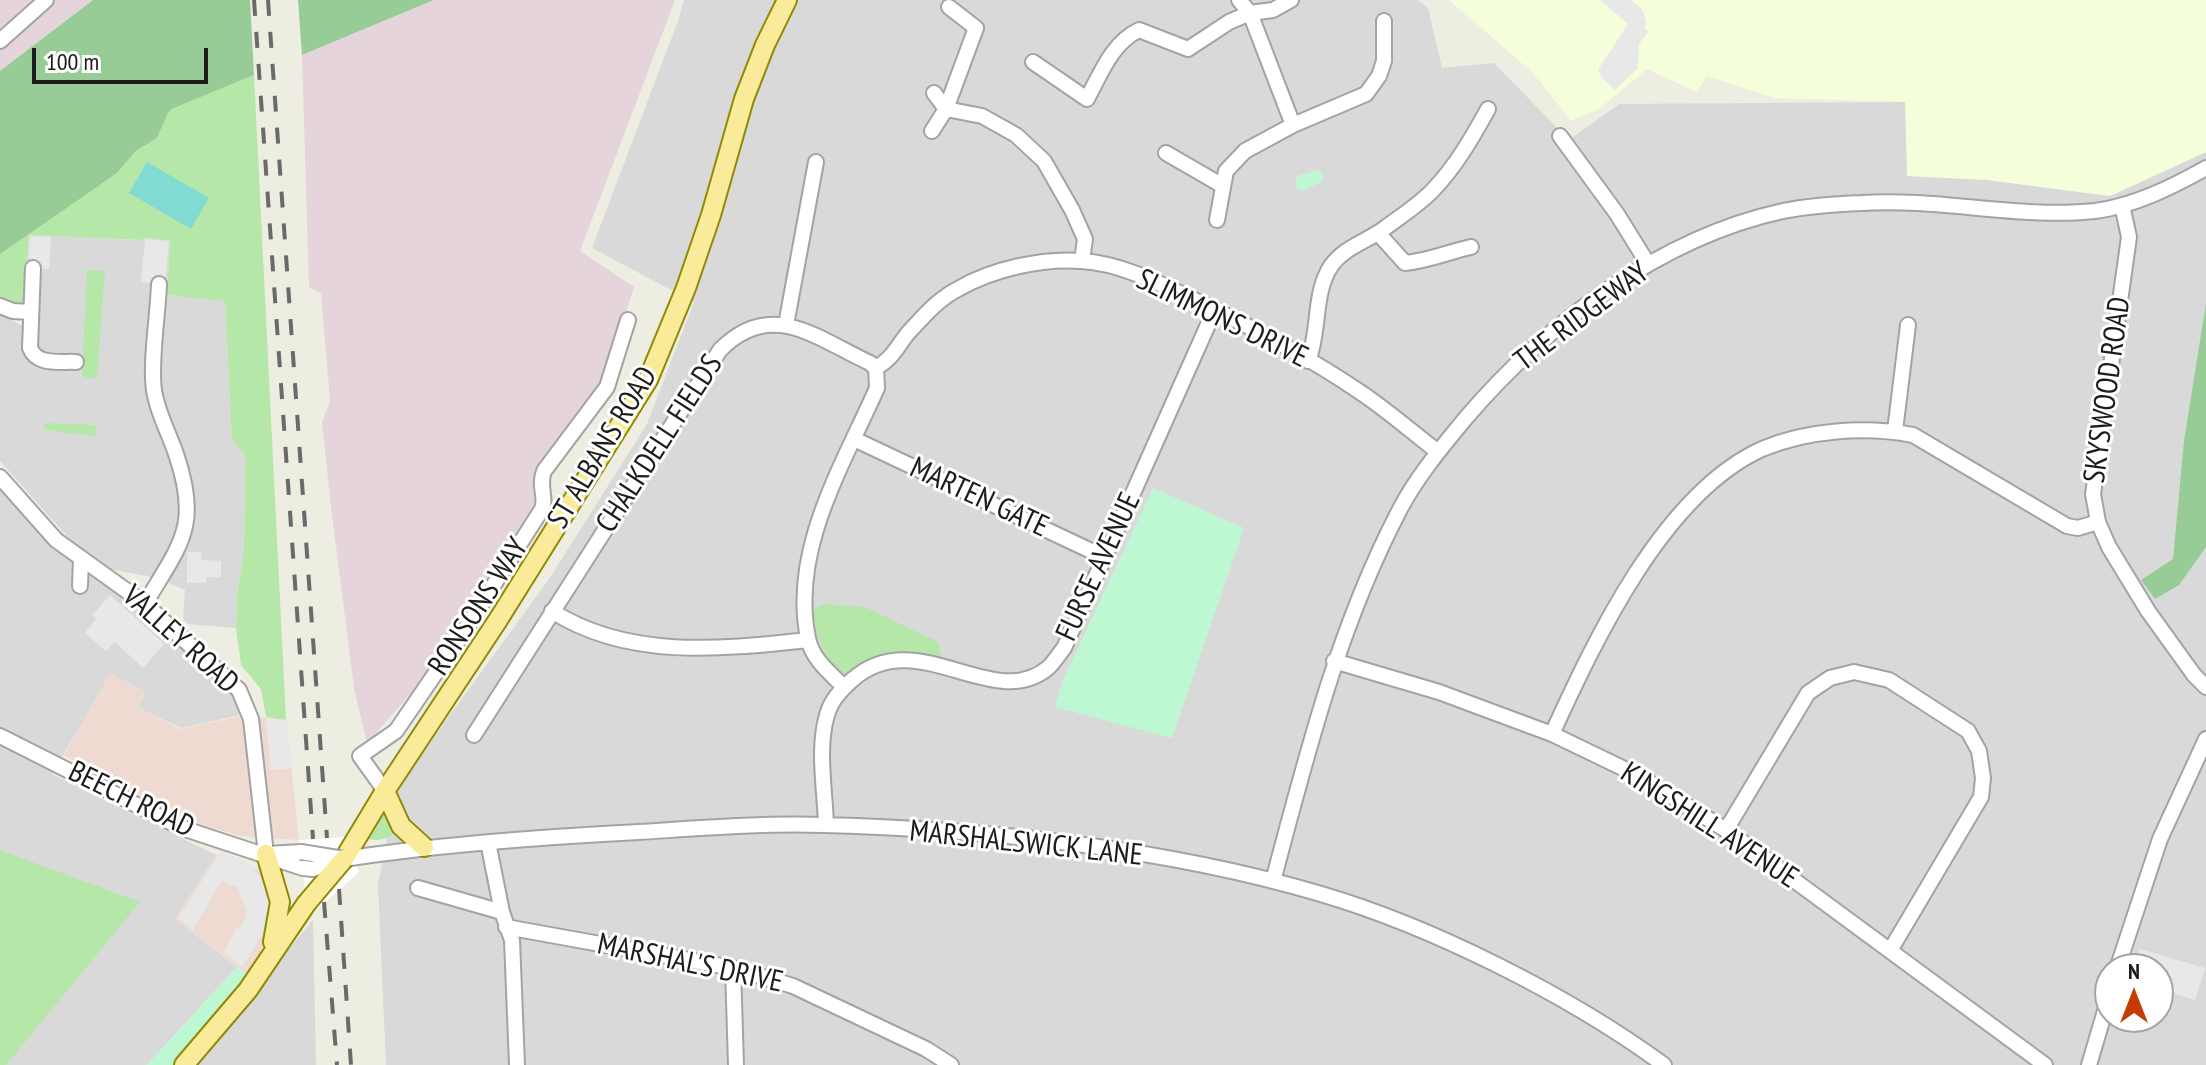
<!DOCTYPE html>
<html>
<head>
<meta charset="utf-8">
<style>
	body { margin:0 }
	#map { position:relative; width:2206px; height:1065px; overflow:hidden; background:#edede2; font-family:"PT Sans Narrow",sans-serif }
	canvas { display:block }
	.north { position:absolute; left:2094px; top:953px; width:80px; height:80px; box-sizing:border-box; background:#fff; border:2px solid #a4a4a4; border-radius:50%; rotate:0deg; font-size:22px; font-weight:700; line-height:32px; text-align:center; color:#1c1c1c }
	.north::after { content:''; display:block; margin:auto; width:28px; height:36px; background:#c33b05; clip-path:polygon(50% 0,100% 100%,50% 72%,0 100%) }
	.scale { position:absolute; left:32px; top:48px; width:176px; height:36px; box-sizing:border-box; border:4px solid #1c1c1c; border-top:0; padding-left:10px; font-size:24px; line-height:28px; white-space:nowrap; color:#1c1c1c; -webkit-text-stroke:6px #fff; paint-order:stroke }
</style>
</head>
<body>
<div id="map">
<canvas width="2206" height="1065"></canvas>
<div class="north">N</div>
<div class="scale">100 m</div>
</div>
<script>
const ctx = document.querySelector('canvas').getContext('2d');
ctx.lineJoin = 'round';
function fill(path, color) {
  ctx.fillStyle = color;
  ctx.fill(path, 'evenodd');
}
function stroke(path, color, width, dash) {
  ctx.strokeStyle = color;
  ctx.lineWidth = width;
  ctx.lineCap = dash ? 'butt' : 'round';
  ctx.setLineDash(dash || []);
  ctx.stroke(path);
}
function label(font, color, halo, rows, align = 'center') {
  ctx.font = font + ' "PT Sans Narrow",sans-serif';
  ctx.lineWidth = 6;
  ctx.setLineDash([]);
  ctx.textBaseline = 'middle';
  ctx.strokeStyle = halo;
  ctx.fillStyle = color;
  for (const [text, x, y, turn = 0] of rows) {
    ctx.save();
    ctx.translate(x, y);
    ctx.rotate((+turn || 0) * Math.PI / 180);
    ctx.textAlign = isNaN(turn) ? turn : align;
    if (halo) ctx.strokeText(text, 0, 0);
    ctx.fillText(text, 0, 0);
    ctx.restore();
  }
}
fill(new Path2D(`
	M684,0H1418L1428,8L1442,68L1494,63L1569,140L1619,104L1906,102L1908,176L1988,180L2110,196L2206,152V1065H386L378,885L396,789L549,579L647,424L694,302L592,248L678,21ZM2110,969H2158V1017H2110Z
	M29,235L142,240L144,237L170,241L167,295L225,300L232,440L245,453L244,549L237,595L236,628L188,624L183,618L185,590L161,579L111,569L104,564L73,543L0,461V313L22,326Z
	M0,486L237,693L245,714L181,728L138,708L145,692L111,674L52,774L216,855L175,919L237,967L147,1065H0Z
	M313,920L316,1065H193Z`), '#dad9d9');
fill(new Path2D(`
	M110,673L146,693L138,708L180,729L245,715L286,720L299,840L240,836L168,814L64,755Z
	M216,855L257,869L273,890L270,928L250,976L175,919Z`), '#eedad1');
fill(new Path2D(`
	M0,0H93L0,71Z
	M434,0H675L580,251L634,287L604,384L537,473L534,506L428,674L367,743L354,688L331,507L322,423L330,401L321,294L309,287L302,55Z`), '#e6d4dd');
fill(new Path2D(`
	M1449,0H2206V152L2110,196L1988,180L1907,176L1905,102L1774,98L1707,76L1696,92L1647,69L1600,108L1571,121L1533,73Z`), '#f4feda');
fill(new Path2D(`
	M254,75L286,720L266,717L261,689L241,665L236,628L237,595L244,549L245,454L232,440L225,301L167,295L170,241L144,237L142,240L29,235L23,304H9L0,301V254L3,249L117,173L136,151L157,138L168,112L172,109Z
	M87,270L105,271L97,378H87L82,375Z
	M45,423L96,425V436L50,431L44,429Z
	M824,604L865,607L938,642L943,663C902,653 880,653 843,676C822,651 816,642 813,609Z
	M386,809L397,831C387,839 378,843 365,837Z
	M0,850L140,902L6,1065H0Z`), '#b5e7a8');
fill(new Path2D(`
	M93,0H250L254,75L172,109L168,113L157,138L136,151L117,173L0,254V71Z
	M298,0H434L302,55Z
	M2206,303V547L2179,585L2155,599L2141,580L2173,559L2184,441Z`), '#97cc97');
fill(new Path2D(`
	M1318,170L1322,173L1324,180L1303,191L1296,188L1295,181L1298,176Z
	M1153,488L1244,528L1172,738L1055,707L1062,682Z
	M237,967L248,975L176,1065H147Z`), '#bef8d3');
fill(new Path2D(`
	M147,162L209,198L191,229L129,193Z`), '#81dbd2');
fill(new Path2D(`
	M1600,0H1631L1642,9L1646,22L1645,29L1648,32L1639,44L1638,68L1615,90L1602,78L1598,70L1628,24Z
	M30,236L51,237L49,269L28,268Z
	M145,239L169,241L165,285L141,282Z
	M187,552H201L202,560L221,561V577H206V583H187Z
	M110,595L164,644L143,668L115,642L106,651L85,633L96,619L92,615Z
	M266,718L286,720L293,768L271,770Z
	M221,851L245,861L255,870L267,886L271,905L267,928L242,967L224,953L236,928L239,929L247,915L238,888L222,881L193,930L178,918Z
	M2139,949L2205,968L2195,1000L2158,989V969H2133Z`), '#e8e8e8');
fill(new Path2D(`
	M347,837L359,872L308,917L299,840Z`), '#fff');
const minor = new Path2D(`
	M1239,0L1250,13L1273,10L1291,0
	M949,7L976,28L946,109L982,116L1016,135L1044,161L1072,210L1085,239L1082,261
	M0,41L46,0
	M1033,62L1087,99C1101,73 1112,43 1139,30L1188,49L1229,22L1250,13L1293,125
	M932,131L946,109L934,93
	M1560,136L1617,214L1648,264
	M1166,153L1223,186
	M2122,205L2129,237L2093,494L2098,522L2109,547L2148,611L2194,675L2206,687
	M1217,220L1226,171L1245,151L1293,125L1366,94L1379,76L1384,61V21
	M1378,233L1405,263C1428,261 1448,252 1471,247
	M33,268L30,348C37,366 60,361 76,362
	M0,306L13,311L31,312
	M786,325L816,162
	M1308,361C1320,332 1313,293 1331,266C1344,247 1368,241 1385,228C1401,216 1420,204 1433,190C1456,166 1472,138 1488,109
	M876,368C892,359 897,347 908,333C923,317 938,299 958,289C992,269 1042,258 1081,261C1119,263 1157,282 1190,298C1248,325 1307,356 1360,392C1387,410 1412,432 1438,452
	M1895,431L1908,325
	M854,439L1104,557
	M0,477L56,540L145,604L239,690L251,719L266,854
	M80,586L81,558
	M145,604C180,544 201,527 176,454C169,433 157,412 154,390C150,362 158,314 159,284
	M552,611C628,660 723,649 808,640
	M1334,661L1439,692L1552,734L1637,775L1726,830L2045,1065
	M844,687C830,673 812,659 808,638C790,550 843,465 877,388L876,368
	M1552,734C1595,640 1663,494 1762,449C1807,430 1865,426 1913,435L2067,526L2078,528L2098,522
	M474,735L720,350C771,298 816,338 870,363L876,368
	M0,736L182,828L303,868
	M385,791L360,756L396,731L463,633L542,509C547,498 538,486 544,471L607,387L628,320
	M826,825C825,790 817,748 827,715C831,700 841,690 852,680C917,622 994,715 1049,667C1054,662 1059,654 1064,648L1215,309
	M1726,830L1808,693L1830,678L1854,672L1889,680L1968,731L1979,751L1983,778L1981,797L1891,949
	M488,842L502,912L512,940L517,1065
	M267,854L301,852
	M344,859C442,844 540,837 639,832C701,828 762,823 824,825C986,829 1165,848 1321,894C1433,927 1570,996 1664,1065
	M1273,881C1307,754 1338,628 1399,511C1416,478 1441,448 1465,419C1545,325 1659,238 1783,211C1808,206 1837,204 1862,203C1939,198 2019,219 2095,211C2134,206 2172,187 2206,168
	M418,888L502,912
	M506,927L733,968L793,986L926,1049L951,1065
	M733,968L736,1065
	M2117,969L2160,839L2206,739
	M2089,1065L2110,994`);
const major = new Path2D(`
	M385,791L401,826L424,847
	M266,854L280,902L273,942
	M344,859L385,791L498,620L648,380L686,288L711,215L744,99L765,45L787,0
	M184,1065L248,990L306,904`);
stroke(minor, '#a3a3a3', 18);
stroke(major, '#908a03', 22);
stroke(minor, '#fff', 14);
stroke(major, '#f9eb9a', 18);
stroke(new Path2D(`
	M254,0L313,839
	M268,0L327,838
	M339,889L351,1065
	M324,902L337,1065`), '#6a6a6a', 4, [16, 16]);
const minorBridge = new Path2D(`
	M301,852L344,859
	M303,868L313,869L340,860`);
const majorBridge = new Path2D(`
	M306,904L344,859`);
stroke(minorBridge, '#a3a3a3', 18, []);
stroke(majorBridge, '#908a03', 22, []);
stroke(minorBridge, '#fff', 14);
stroke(majorBridge, '#f9eb9a', 18);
label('30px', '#1c1c1c', '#fff', [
	["THE RIDGEWAY",1582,317,-37],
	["SLIMMONS DRIVE",1222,319,26],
	["SKYSWOOD ROAD",2108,390,-82],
	["CHALKDELL FIELDS",660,444,-57],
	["ST ALBANS ROAD",603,448,-59],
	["MARTEN GATE",979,498,25],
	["FURSE AVENUE",1099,567,-65],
	["RONSONS WAY",479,607,-57],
	["VALLEY ROAD",180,640,42],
	["BEECH ROAD",131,800,26],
	["KINGSHILL AVENUE",1709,826,33],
	["MARSHALSWICK LANE",1026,844,6],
	["MARSHAL'S DRIVE",690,964,12]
]);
</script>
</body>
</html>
